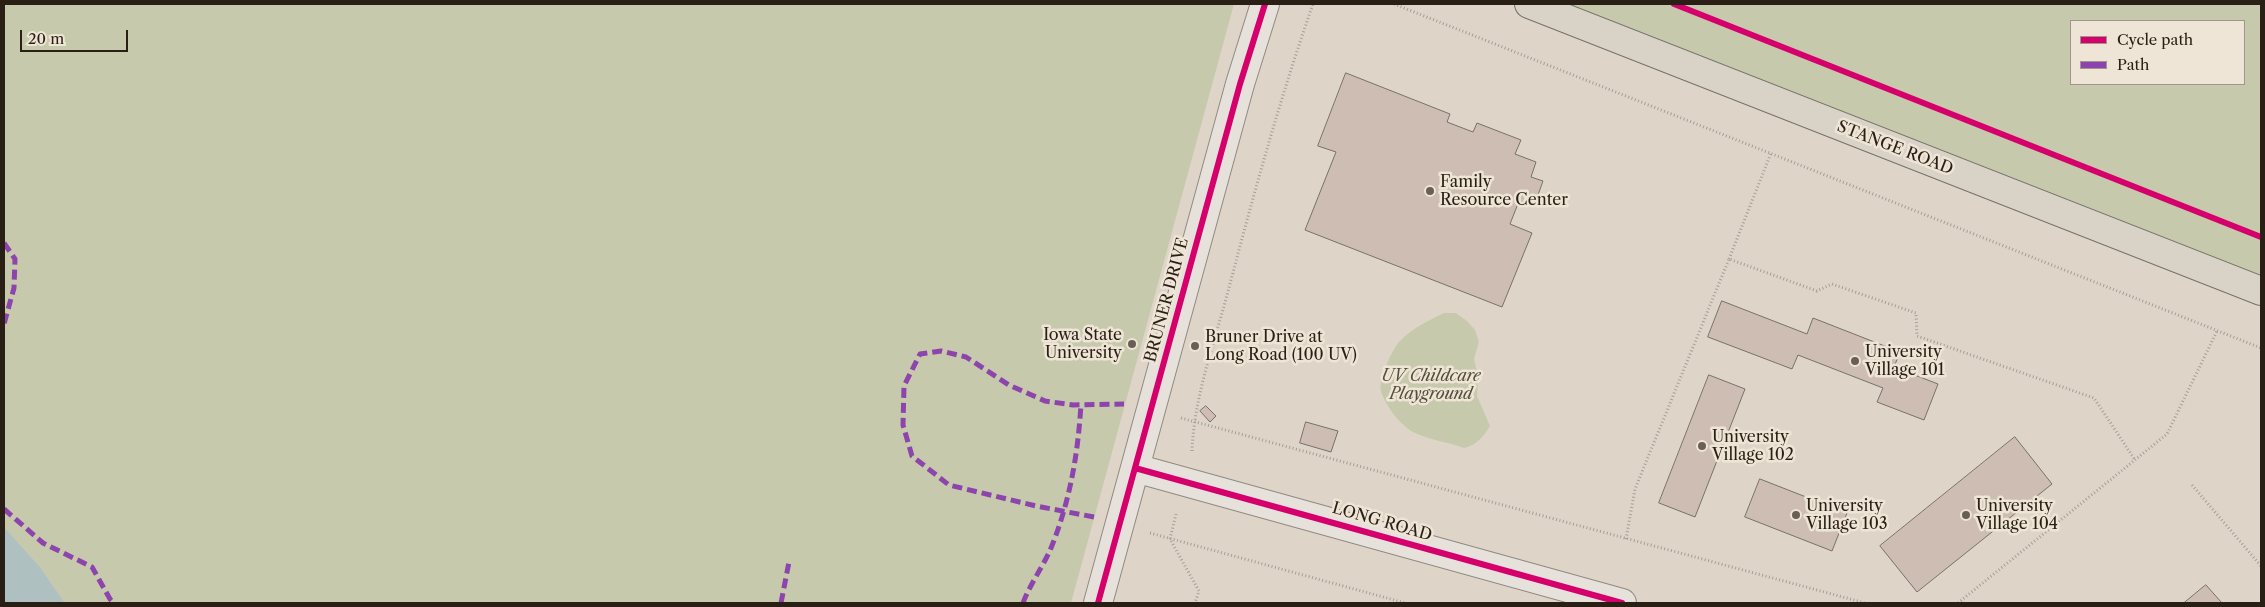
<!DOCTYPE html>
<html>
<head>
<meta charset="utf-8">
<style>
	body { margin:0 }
	#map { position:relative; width:2265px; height:607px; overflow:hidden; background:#ded5c8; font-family:"Libre Caslon Text",serif }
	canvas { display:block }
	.frame { position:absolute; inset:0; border:5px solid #2a1f15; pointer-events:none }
	.legend { position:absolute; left:2070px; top:20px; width:175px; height:65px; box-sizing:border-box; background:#efe5d6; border:1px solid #a09689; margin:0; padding:6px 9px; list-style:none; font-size:15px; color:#2a1f15 }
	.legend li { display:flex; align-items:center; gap:10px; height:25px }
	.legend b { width:25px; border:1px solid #a09689 }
	.scale { position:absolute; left:20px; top:30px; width:108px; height:22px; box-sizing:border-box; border:2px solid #2a1f15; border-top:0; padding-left:6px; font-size:15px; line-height:18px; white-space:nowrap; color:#2a1f15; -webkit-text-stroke:4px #efe5d6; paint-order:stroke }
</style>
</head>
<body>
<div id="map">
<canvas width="2265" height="607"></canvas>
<div class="frame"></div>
<ul class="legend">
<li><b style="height:6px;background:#d6006c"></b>Cycle path</li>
<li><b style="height:6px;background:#8e44ad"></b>Path</li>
</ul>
<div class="scale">20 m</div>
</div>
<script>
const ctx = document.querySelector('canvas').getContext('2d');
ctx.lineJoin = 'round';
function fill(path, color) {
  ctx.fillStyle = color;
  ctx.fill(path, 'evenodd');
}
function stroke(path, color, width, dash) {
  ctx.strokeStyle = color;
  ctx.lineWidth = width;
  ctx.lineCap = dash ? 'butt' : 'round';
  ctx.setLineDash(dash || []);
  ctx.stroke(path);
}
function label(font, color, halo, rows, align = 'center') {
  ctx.font = font + ' "Libre Caslon Text",serif';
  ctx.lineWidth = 5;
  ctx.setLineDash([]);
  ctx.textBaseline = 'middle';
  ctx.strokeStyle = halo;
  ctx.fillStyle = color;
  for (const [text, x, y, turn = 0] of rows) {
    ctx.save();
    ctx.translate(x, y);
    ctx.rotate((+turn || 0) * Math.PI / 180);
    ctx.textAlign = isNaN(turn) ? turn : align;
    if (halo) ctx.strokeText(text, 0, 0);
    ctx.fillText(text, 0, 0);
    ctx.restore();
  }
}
fill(new Path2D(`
	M4,4H1234L1071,603H65L40,567L4,527Z
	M1529,4H2261V291ZM2071,21H2244V84H2071Z
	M1444,313H1456L1467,321L1475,330L1479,342L1474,359L1478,376L1477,396L1490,426C1483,437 1477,445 1464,448C1448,442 1429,440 1413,432C1400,425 1385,405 1381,391C1378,380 1392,350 1399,342C1412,328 1428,321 1444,313Z`), '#c6c9ab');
fill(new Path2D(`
	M4,527L40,567L65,603H4Z`), '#aec0bf');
const building = new Path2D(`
	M1346,73L1450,114L1447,122L1473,132L1477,123L1521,140L1515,154L1536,162L1531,177L1543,181L1534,206L1519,201L1510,224L1532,233L1502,307L1305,230L1336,152L1318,146Z
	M1722,301L1807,334L1813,318L1900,352L1894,367L1938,384L1924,420L1877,402L1883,388L1798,355L1792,369L1708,337Z
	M1709,375L1745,389L1695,517L1659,503Z
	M1206,406L1216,416L1210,422L1200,411Z
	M1306,422L1338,431L1331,452L1300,443Z
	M2015,437L2052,484L1917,592L1880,546Z
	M1760,479L1847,513L1832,551L1745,517Z
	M2206,585L2222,603H2184Z`);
fill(building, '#cdbdb2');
stroke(building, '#777169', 1);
const minor = new Path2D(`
	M1135,468L1622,603
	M1098,603L1240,84L1265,4`);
const major = new Path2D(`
	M1529,4L2261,291`);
stroke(minor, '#908a82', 30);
stroke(major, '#777169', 30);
stroke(new Path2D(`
	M1394,4L2261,348
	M1729,259L1771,153
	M1181,418L1865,603
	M1192,451C1194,400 1212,349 1226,299C1252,200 1279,101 1313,4
	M2192,485L2261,566
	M1176,514L1170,539L1199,591L1195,603
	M1150,533L1405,603
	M1626,539L1635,489L1729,259L1817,291L1832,284L1916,313L1917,336L2094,398L2135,460
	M1958,603L2167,434L2217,331`), '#a39f98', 3, [1, 2.5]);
stroke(minor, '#e6e1db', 28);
stroke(major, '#d9d2c6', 28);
stroke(new Path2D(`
	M4,243L15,259L14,288L4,324
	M4,509L43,543L92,567L110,599L114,603
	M1094,517L1036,506L949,485L912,456L903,425L904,386L920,354L941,351L966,357L1009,385L1045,401L1073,405L1124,404
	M781,603L789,562
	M1023,603C1030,584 1043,567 1051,548C1070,501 1078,454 1081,404`), '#8e44ad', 5, [10, 5]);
stroke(new Path2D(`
	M1674,4L2261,237
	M1135,468L1622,603
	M1098,603L1240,84L1265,4`), '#d6006c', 6);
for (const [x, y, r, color] of [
	[1430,191,5,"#695f54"],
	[1132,344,5,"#695f54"],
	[1195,346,5,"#695f54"],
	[1855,361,5,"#695f54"],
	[1702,446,5,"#695f54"],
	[1796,515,5,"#695f54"],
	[1966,515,5,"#695f54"]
]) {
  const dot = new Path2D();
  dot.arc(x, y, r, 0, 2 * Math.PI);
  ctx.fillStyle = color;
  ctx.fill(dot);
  stroke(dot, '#efe5d6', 2);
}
label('16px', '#2a1f15', '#efe5d6', [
	["STANGE ROAD",1895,148,21],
	["BRUNER DRIVE",1167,300,-75],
	["LONG ROAD",1382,522,16]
]);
label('16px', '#2a1f15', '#efe5d6', [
	["Family",1440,182],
	["Resource Center",1440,200],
	["Iowa State",1122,335,"right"],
	["University",1122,353,"right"],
	["Bruner Drive at",1205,337],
	["Long Road (100 UV)",1205,355],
	["University",1865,352],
	["Village 101",1865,370],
	["University",1712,437],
	["Village 102",1712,455],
	["University",1806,506],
	["Village 103",1806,524],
	["University",1976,506],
	["Village 104",1976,524]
], 'left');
label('italic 16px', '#534f3b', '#efe5d6', [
	["UV Childcare",1431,376],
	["Playground",1431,394]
]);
</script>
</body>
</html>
